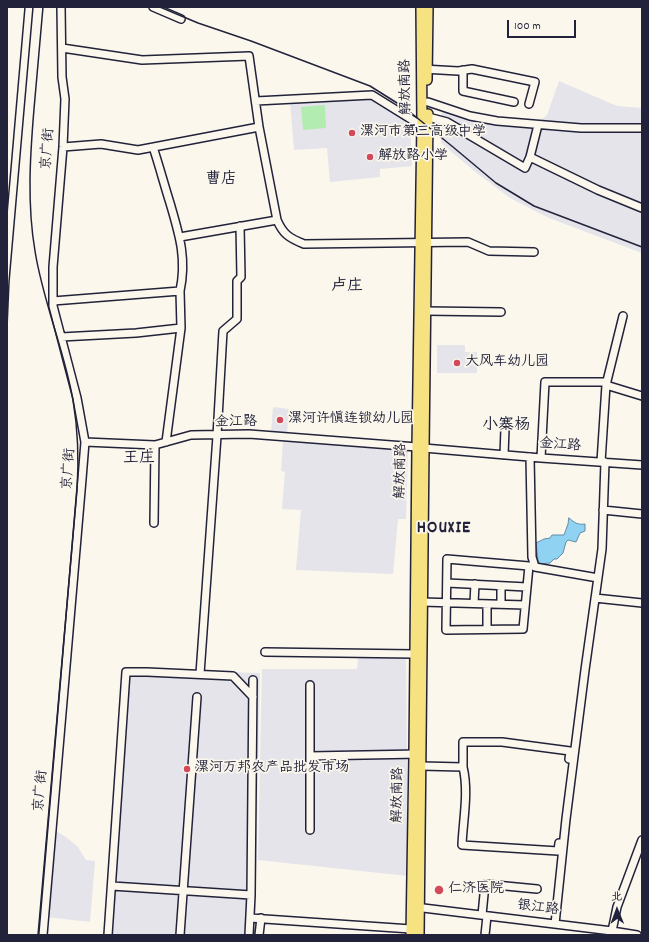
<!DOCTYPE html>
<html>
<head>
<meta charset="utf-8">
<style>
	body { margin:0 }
	#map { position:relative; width:649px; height:942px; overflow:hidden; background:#fbf7ec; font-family:Dekko,"LXGW WenKai TC",sans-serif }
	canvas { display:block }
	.frame { position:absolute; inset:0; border:8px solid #22223b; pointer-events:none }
	.north { position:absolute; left:597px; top:890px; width:40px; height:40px; -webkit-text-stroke:3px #fbf7ec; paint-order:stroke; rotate:359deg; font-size:11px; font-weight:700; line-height:16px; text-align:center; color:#22223b }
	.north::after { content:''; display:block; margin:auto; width:14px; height:18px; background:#22223b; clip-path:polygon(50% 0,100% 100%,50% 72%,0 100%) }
	.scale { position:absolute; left:507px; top:20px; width:69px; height:18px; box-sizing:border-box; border:2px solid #22223b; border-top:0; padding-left:5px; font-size:12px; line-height:14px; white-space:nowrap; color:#22223b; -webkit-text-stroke:3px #fbf7ec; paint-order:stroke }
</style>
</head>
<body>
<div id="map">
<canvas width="649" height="942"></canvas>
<div class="frame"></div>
<div class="north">北</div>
<div class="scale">100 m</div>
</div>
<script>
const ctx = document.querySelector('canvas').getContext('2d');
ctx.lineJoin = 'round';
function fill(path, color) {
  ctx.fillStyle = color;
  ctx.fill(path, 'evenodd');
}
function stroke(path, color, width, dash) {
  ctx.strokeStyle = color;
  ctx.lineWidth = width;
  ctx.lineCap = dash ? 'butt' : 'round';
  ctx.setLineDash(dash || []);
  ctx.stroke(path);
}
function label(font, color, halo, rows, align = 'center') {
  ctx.font = font + ' Dekko,"LXGW WenKai TC",sans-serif';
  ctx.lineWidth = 3.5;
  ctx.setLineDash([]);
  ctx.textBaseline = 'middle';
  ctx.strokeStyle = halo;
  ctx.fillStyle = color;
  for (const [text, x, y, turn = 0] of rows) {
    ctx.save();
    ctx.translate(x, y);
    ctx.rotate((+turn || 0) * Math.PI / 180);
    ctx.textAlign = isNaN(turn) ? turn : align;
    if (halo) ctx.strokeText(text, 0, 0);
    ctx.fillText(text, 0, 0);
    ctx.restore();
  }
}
fill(new Path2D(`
	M559,81L617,106L642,108V253L549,218L510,198L473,170L441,143L442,103L473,114L497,117L540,121L547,115Z
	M370,98L410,121L412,166L380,169V177L330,182L327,148L294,150L290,102Z
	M437,345H465V352H477V373H437Z
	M273,407L289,409L287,433L271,432Z
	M283,441L408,449L406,519H398L393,574L296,570L301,510L282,509L285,472L281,471Z
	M358,658H406L408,876L258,860L262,669H357Z
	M123,669L260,673L255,935H104Z
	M56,831L66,837L78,847L86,860L95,861L90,922L47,917Z`), '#e4e4ea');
fill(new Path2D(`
	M325,105L326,128L303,130L301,107Z`), '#b3ecb0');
const water = new Path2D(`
	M569,518C575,523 578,525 585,524V531L580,533L576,542L568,540L566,542L563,553L557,559H554L550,563L540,564L538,560L536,543L544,539L550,538L552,535H564L568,524Z`);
fill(water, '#8fd2f1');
stroke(water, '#638ca8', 1);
const minor = new Path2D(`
	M153,7L181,19
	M62,48L142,60L249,56L259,127L138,150L101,144L63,147
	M423,69L458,71L472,69L535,82L529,104
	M463,70V91L514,102
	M256,101L372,95L422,126
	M428,102L470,116L497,121L581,128H642
	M428,117L447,122L525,168L530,157L598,190L642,208
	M153,147C159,165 164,184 170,203C179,234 187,258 180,291
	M530,157L538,125
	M277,220C283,234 289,238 304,244L468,242L489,251L534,252
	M180,237L277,220L259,127
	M53,301L180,291L181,328
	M426,311L501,312
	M61,337L136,333L181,328L166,442
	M606,385L623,316
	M85,442L155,445L191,435L249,434L417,447L424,448L541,458L642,465
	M504,455L505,429
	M530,457L532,557L535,567L598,578
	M541,458L545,382H607
	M601,462L606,385L642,396
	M603,510L642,514
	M154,523L155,445
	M447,559L529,566L523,629L446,630Z
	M447,583L527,587
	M595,598L642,603
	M422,602L525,605
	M474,603L475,584
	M501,604V586
	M487,629V604
	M265,652L414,654
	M200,674L217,436L223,331L237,319V281L241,277L240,226
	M310,685V830
	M310,756L419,754
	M421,766L463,767C469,792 463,820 462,845L558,851L559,843
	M463,767V742H502L570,751L569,759
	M112,886L251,895
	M415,907L612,931L637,935
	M482,915L485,884L537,889
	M250,918L411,929
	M555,924L566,819L585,670L602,549L605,462
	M43,935L82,479L85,442L77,398L53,306V267L63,147L65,99L62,77L61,7
	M108,935L126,672H147L233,676L253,697
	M180,935L197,697
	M249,935L251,895L253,680
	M259,935L261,918
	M485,935L487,916
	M612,935V931L617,907L642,840`);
const major = new Path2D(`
	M427,80L428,7
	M411,935L414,754L417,447L422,122L421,7
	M419,935L424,448L428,114`);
stroke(minor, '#22223b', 10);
stroke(major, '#22223b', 12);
stroke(minor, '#fbf7ec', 7);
stroke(major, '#f6e281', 9);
stroke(new Path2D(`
	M160,7L198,23L251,41L370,86L405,108L453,147L496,183L534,206L642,247
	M7,214L25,7
	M7,328L9,282L33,7
	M38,935L77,490C79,460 78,430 73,400C64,349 43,302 35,251C27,204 30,157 34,109C37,75 40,41 43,7`), '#22223b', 1.5);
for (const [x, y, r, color] of [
	[352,133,4,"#d1495b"],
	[370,157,4,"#d1495b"],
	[457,363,4,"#d1495b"],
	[280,420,4,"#d1495b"],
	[187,769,4,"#d1495b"],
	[439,890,5,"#d1495b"]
]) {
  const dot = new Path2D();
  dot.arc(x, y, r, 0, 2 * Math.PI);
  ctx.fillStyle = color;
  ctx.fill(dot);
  stroke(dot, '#fbf7ec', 1.5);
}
label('14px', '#22223b', '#fbf7ec', [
	["解放南路",407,87,-91],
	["京广街",49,149,-86],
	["金江路",236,423],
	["金江路",560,446,4],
	["京广街",70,469,-86],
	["解放南路",402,471,-89],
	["京广街",42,791,-85],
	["解放南路",399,795,-89],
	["银江路",538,909,7]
]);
label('14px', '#22223b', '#fbf7ec', [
	["漯河市第三高级中学",360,133],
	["解放路小学",378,157],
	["大风车幼儿园",465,363],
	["漯河许慎连锁幼儿园",288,420],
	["漯河万邦农产品批发市场",195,769],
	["仁济医院",448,890]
], 'left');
label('16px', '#22223b', '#fbf7ec', [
	["曹店",221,181],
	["卢庄",347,288],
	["小寨杨",506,427],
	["王庄",139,460]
]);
ctx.letterSpacing = '1px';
label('bold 18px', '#22223b', '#fbf7ec', [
	["HOUXIE",444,530]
]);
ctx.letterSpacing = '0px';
</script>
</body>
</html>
